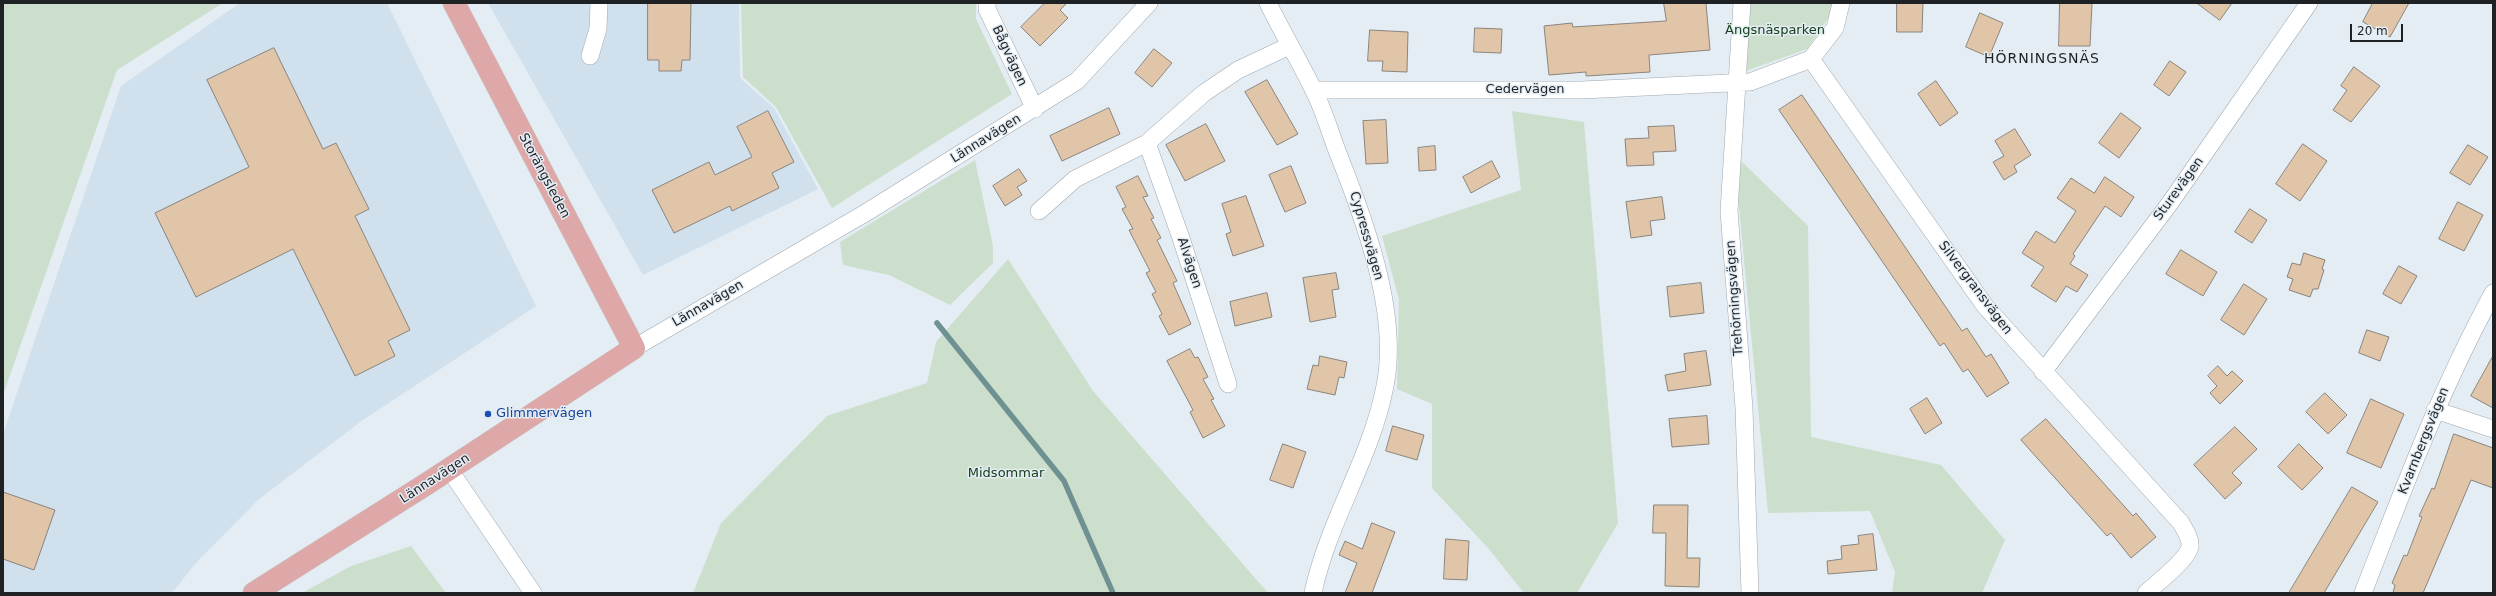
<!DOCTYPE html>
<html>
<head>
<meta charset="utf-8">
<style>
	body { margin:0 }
	#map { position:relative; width:2496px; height:596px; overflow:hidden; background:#e4edf4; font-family:"DejaVu Sans",sans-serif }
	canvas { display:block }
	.frame { position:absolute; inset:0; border:4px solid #1f2225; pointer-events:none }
	.scale { position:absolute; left:2350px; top:24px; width:53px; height:18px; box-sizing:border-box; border:2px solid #1f2225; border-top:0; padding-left:5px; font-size:12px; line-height:14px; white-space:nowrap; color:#1f2225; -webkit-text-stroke:3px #e4edf4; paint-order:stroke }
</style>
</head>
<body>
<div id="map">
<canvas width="2496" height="596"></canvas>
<div class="frame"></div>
<div class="scale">20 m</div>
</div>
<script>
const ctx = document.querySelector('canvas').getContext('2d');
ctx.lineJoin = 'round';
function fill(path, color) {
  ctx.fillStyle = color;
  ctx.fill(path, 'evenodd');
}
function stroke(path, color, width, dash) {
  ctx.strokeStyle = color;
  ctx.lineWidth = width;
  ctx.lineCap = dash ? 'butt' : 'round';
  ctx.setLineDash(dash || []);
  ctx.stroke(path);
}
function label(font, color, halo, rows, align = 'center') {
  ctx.font = font + ' "DejaVu Sans",sans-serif';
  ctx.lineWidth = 3;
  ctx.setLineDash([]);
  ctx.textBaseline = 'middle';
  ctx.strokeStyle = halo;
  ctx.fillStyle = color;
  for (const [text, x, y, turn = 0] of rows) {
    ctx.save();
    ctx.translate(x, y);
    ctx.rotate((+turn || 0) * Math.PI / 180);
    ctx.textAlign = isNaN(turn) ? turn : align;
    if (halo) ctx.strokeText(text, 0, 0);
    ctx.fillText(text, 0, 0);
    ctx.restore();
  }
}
fill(new Path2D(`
	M240,3H387L536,306L360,422L258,500L195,564L172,593H3V434L121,86Z
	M488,3H739L740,78L774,108L818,189L643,275Z`), '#d0e0ec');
fill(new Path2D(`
	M3,3H223L117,70L3,395Z
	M741,3H976V19L1012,94L832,208L776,107L743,77Z
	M1748,3H1834V10L1807,49L1746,71Z
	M1512,111L1584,122L1618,523L1577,593H1524L1488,548L1432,488V404L1397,389L1399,300L1382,236L1521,190Z
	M1734,154L1808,226L1811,437L1941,465L2005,540L1982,593H1892L1895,572L1870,511L1768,513Z
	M975,160L993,246V263L950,305L889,275L843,265L840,242Z
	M1008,259L1093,391L1268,593H693L721,523L827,416L927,383L936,342Z
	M411,546L446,593H302L351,566Z`), '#ccdfcc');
stroke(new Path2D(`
	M937,323L1064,481L1113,593`), '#6f9192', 5.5);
const building = new Path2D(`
	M648,3H691L690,60H682L681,71H659V60H648Z
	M1045,3H1067L1060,10L1068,18L1040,46L1021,27Z
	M1664,3H1706L1710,50L1649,55L1650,72L1586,76V72L1549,75L1544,26L1572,23L1573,27L1666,21Z
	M1897,3H1923L1922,32H1897Z
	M2060,3H2092L2090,46H2059Z
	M2197,3H2232L2220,20Z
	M2373,3H2409L2390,37L2363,22Z
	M1980,13L2003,23L1989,57L1966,47Z
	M1475,28L1502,29L1501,53L1474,52Z
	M1370,30L1408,32L1407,72L1382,71L1383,61H1368Z
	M274,48L323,149L336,143L369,209L355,216L410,330L388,341L395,356L355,376L293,249L196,297L155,213L249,167L207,80Z
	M1154,49L1172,63L1152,87L1135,73Z
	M2170,61L2186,72L2169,96L2154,85Z
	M2354,67L2380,86L2351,122L2333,110L2347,90L2341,86Z
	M1267,80L1298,134L1277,145L1245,92Z
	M1936,81L1958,113L1940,126L1918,94Z
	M1802,95L1962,331L1967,328L1986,357L1991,354L2009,383L1987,397L1968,369L1963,372L1944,343L1940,346L1779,110Z
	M1109,108L1120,134L1062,161L1050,136Z
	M768,111L794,162L772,173L779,188L732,211L730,206L674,233L652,190L709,162L715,175L752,157L737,127Z
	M2121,113L2141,128L2119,158L2099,143Z
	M1386,120L1388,163L1366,164L1363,121Z
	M1206,124L1225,161L1185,181L1166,145Z
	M1674,126L1676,151L1653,152L1654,165L1627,166L1625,139L1649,138L1648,127Z
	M2015,129L2031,155L2014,166L2017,172L2004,180L1993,162L2004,156L1995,141Z
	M2303,144L2327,161L2300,201L2276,184Z
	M2468,145L2488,157L2470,185L2450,173Z
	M1435,146L1436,170L1419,171L1418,148Z
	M1492,161L1500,177L1471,193L1463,177Z
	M1291,166L1306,203L1285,212L1269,175Z
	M1019,169L1027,181L1017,187L1022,195L1005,206L993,186Z
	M1138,176L1148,196L1143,197L1154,218L1151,219L1161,238L1157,240L1177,281L1173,283L1191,324L1169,335L1159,316L1162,314L1152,294L1156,292L1146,273L1150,271L1129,230L1133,229L1122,209L1126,207L1116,187Z
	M2105,177L2134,197L2121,217L2105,206L2073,254L2075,256L2070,264L2088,275L2077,292L2066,286L2056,302L2031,286L2044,267L2022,253L2036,231L2055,243L2076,211L2057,198L2071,178L2094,193Z
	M1246,196L1264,246L1233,256L1226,234L1231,232L1222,204Z
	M1662,197L1665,219L1650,221L1652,235L1631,238L1626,202Z
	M2458,202L2483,215L2464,251L2439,239Z
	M2250,209L2267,220L2252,243L2235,232Z
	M2181,250L2217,272L2203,296L2166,274Z
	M2304,253L2325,260L2322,269L2324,270L2318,289H2313L2310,297L2289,290L2293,279L2287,277L2292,263L2300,265Z
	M2399,266L2417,276L2401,304L2383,294Z
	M1336,273L1339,289L1332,290L1336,317L1310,322L1303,278Z
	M1701,283L1704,313L1670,317L1667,287Z
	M2244,284L2267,299L2244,335L2221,320Z
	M1267,293L1272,317L1235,326L1230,302Z
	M2367,330L2389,337L2380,361L2359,353Z
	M1190,349L1195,358L1198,357L1208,377L1203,379L1214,399L1211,400L1225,426L1203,438L1190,412L1193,410L1167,361Z
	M1706,351L1711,385L1668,391L1665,375L1686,371L1684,354Z
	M1320,356L1347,362L1344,378L1339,377L1335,395L1307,389L1313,365L1318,366Z
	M2493,356V408L2471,396Z
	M2218,366L2227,376L2232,371L2243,381L2220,404L2210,393L2217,386L2208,376Z
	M2325,393L2347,415L2328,434L2306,412Z
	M1927,398L1942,423L1925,434L1910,409Z
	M2371,399L2404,414L2381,468L2347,453Z
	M1707,416L1709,444L1672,447L1669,419Z
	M2046,419L2133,516L2136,513L2156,537L2131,558L2111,533L2107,536L2021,440Z
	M1393,426L1424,435L1417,460L1386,451Z
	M2235,427L2257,449L2232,473L2242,483L2225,499L2194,465Z
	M2454,434L2493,448V488L2471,480L2423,593H2393L2395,585L2392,583L2404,555L2407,556L2422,517L2419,516L2432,488L2434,489Z
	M1283,444L1306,452L1293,488L1270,480Z
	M2299,444L2323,468L2302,490L2278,467Z
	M2352,487L2378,502L2324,593H2289Z
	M3,492L55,510L34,570L3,559Z
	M1654,505H1688L1687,558H1700L1699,587L1665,586L1666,533H1653Z
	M1372,523L1395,532L1372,593H1345L1357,563L1339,555L1345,541L1362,549Z
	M1873,534L1877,570L1828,574L1827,561L1842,559L1841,546L1859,544L1858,536Z
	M1446,539L1469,541L1467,580L1444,579Z`);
fill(building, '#e0c5a8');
stroke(building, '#8a847d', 1);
const minor = new Path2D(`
	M987,3V9L1035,109
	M1268,3C1282,32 1299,60 1313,89C1323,108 1329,129 1336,148C1363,217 1400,311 1385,386C1371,459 1328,521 1313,593
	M1742,3L1729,211L1744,408L1750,593
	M590,56L598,29L599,3
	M1811,59L1985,306L2181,523C2185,530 2191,539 2190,547C2187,560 2156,584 2146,593
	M1314,90H1582L1750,82L1811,59L1835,28L1841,3
	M1147,143L1181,238L1228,384
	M1039,211L1075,179L1147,143L1204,93L1238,70L1289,46
	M634,348L867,212L1077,81L1149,3
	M2043,372L2170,203L2309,3
	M2435,410L2493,429
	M449,469L533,593
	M2363,593C2403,490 2440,390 2493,293`);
const major = new Path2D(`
	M254,593L428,483L634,348L454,3`);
stroke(minor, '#a0a8af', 18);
stroke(major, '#c9cacb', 23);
stroke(minor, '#fff', 17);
stroke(major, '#dea8a9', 22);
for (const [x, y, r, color] of [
	[488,414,4,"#1a4fb4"]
]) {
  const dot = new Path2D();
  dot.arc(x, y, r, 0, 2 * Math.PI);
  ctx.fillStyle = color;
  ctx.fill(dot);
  stroke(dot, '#e4edf4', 1.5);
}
label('13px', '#15401a', '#e4edf4', [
	["Ängsnäsparken",1775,31],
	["Midsommar",1006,474]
]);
label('13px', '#1f2225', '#e4edf4', [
	["Bågvägen",1009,56,65],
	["Cedervägen",1525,90],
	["Lännavägen",986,139,-32],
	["Storängsleden",544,176,62],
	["Sturevägen",2179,189,-54],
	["Cypressvägen",1366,236,74],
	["Alvägen",1189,263,72],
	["Silvergransvägen",1975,288,53],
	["Trehörningsvägen",1735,298,-94],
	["Lännavägen",708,304,-30],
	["Kvarnbergsvägen",2424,441,-68],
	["Lännavägen",435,479,-33]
]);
label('13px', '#164399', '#e4edf4', [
	["Glimmervägen",496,414]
], 'left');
ctx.letterSpacing = '1px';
label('14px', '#1f2225', '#e4edf4', [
	["HÖRNINGSNÄS",2042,59]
]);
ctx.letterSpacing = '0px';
</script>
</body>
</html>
